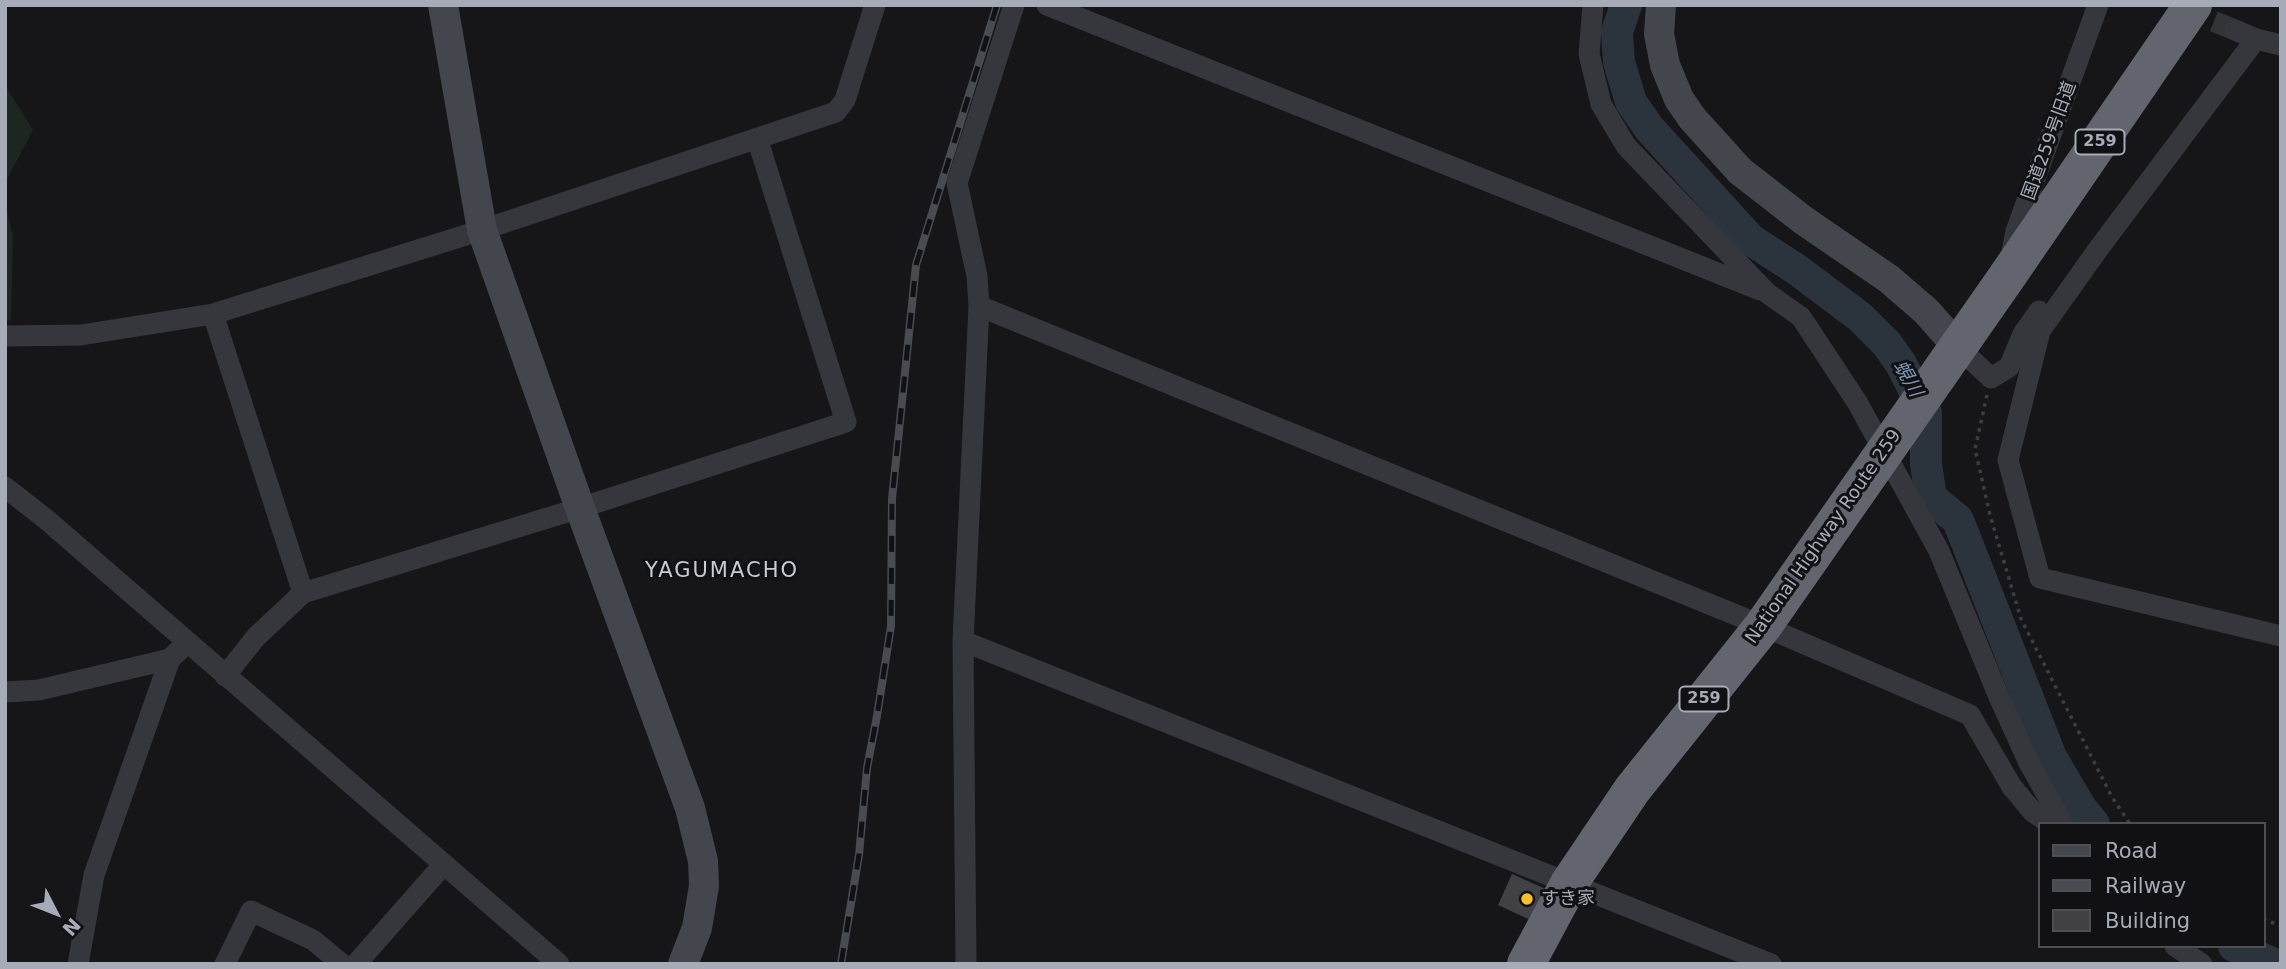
<!DOCTYPE html>
<html>
<head>
<meta charset="utf-8">
<style>
	body { margin:0 }
	#map { position:relative; width:2286px; height:969px; overflow:hidden; background:#161618; font-family:"DejaVu Sans",sans-serif }
	canvas { display:block }
	.frame { position:absolute; inset:0; border:7px solid #a7abb8; pointer-events:none }
	.legend { position:absolute; left:2038px; top:822px; width:228px; height:126px; box-sizing:border-box; background:#111113; border:2px solid #4d4f55; margin:0; padding:9px 12px; list-style:none; font-size:21px; color:#a7abb8 }
	.legend li { display:flex; align-items:center; gap:14px; height:35px }
	.legend b { width:35px; border:2px solid #4d4f55 }
	.north { position:absolute; left:21px; top:878px; width:70px; height:70px; -webkit-text-stroke:5px #111113; paint-order:stroke; rotate:132deg; font-size:19px; font-weight:700; line-height:28px; text-align:center; color:#a7abb8 }
	.north::after { content:''; display:block; margin:auto; width:24px; height:32px; background:#a7abb8; clip-path:polygon(50% 0,100% 100%,50% 72%,0 100%) }
</style>
</head>
<body>
<div id="map">
<canvas width="2286" height="969"></canvas>
<div class="frame"></div>
<ul class="legend">
<li><b style="height:9px;background:#44464d"></b>Road</li>
<li><b style="height:9px;background:#494b52"></b>Railway</li>
<li><b style="height:19px;background:#404045"></b>Building</li>
</ul>
<div class="north">N</div>
</div>
<script>
const ctx = document.querySelector('canvas').getContext('2d');
ctx.lineJoin = 'round';
function fill(path, color) {
  ctx.fillStyle = color;
  ctx.fill(path, 'evenodd');
}
function stroke(path, color, width, dash) {
  ctx.strokeStyle = color;
  ctx.lineWidth = width;
  ctx.lineCap = dash ? 'butt' : 'round';
  ctx.setLineDash(dash || []);
  ctx.stroke(path);
}
function label(font, color, halo, rows, align = 'center') {
  ctx.font = font + ' "DejaVu Sans","Noto Sans JP",sans-serif';
  ctx.lineWidth = 6;
  ctx.setLineDash([]);
  ctx.textBaseline = 'middle';
  ctx.strokeStyle = halo;
  ctx.fillStyle = color;
  for (const [text, x, y, turn = 0] of rows) {
    ctx.save();
    ctx.translate(x, y);
    ctx.rotate((+turn || 0) * Math.PI / 180);
    ctx.textAlign = isNaN(turn) ? turn : align;
    if (halo) ctx.strokeText(text, 0, 0);
    ctx.fillText(text, 0, 0);
    ctx.restore();
  }
}
fill(new Path2D(`
	M5,85L33,130L5,183Z
	M5,204L13,235L11,321L5,320Z`), '#1d261f');
stroke(new Path2D(`
	M1626,5L1617,32L1619,62L1631,102L1649,128L1751,240L1796,269L1860,317L1887,344L1901,364L1926,413V464L1931,498L1958,520L2051,757L2081,808L2094,824
	M2234,946L2274,964`), '#2b333c', 32);
fill(new Path2D(`
	M1512,874L1555,893L1541,925L1498,905Z`), '#404045');
stroke(new Path2D(`
	M2185,10L2235,30`), '#333438', 21, [21, 10]);
stroke(new Path2D(`
	M1987,395L1975,449L1990,515L2021,619L2112,797L2130,824
	M2263,919L2281,926`), '#3c3e44', 3.5, [3.5, 5]);
stroke(new Path2D(`
	M1047,5L1760,290
	M1593,5L1589,54L1601,104L1626,146L1767,293L1801,317L1857,402L1939,551L1999,697L2029,763L2063,824
	M2235,30L2256,39L2281,45
	M2256,39L2099,248L2040,331L2008,460L2040,578L2281,636
	M2012,252L2016,231L2098,5
	M979,306L1763,626L1970,715L2012,787L2033,812L2050,824
	M213,314L303,593
	M5,336L81,335L213,314L482,230L836,112L845,100L875,5
	M1958,347L1991,378L2009,367L2023,334L2039,311
	M5,487L47,520L559,964
	M963,641L1771,964
	M225,676L256,637L303,593L580,508L846,422L757,138
	M5,692L39,690L170,659
	M2175,946L2202,964
	M78,964L94,875L170,659L188,642
	M225,964L251,911L313,940L342,964
	M356,964L444,864
	M966,964L963,641L979,306L977,276L957,183L1014,5`), '#36373d', 21);
stroke(new Path2D(`
	M443,5L482,230L580,508L690,808L703,861L704,886L697,928L683,964
	M1661,5L1659,34L1665,65L1679,99L1692,118L1740,171L1803,220L1889,279L1926,311L1958,347`), '#44464d', 30);
stroke(new Path2D(`
	M1526,964L1570,882L1632,790L1763,626L2006,278L2193,5`), '#62656e', 38);
const rail = new Path2D(`
	M841,964L859,855L867,768L877,716L891,626L892,499L916,265L997,5`);
stroke(rail, '#494b52', 8);
stroke(rail, '#111113', 5, [16]);
for (const [x, y, r, color] of [
	[1527,899,7,"#f7c12e"]
]) {
  const dot = new Path2D();
  dot.arc(x, y, r, 0, 2 * Math.PI);
  ctx.fillStyle = color;
  ctx.fill(dot);
  stroke(dot, '#111113', 2.5);
}
for (const [x, y, w] of [
	[2100,142,49],
	[1704,699,49]
]) {
  const box = new Path2D();
  box.roundRect(x - w / 2, y - 12.5, w, 25, 5);
  ctx.fillStyle = '#111113';
  ctx.fill(box);
  stroke(box, '#a7abb8', 2);
}
label('bold 16px', '#a7abb8', null, [
	["259",2100,142],
	["259",1704,699]
]);
label('18px', '#a7abb8', '#111113', [
	["国道259号旧道",2050,141,-70],
	["National Highway Route 259",1824,537,-55]
]);
label('18px', '#a7abb8', '#111113', [
	["すき家",1541,899]
], 'left');
label('italic 19px', '#7d97b4', '#111113', [
	["蜆川",1907,379,60]
]);
ctx.letterSpacing = '2px';
label('21px', '#c8cbd4', '#111113', [
	["YAGUMACHO",722,572]
]);
ctx.letterSpacing = '0px';
</script>
</body>
</html>
